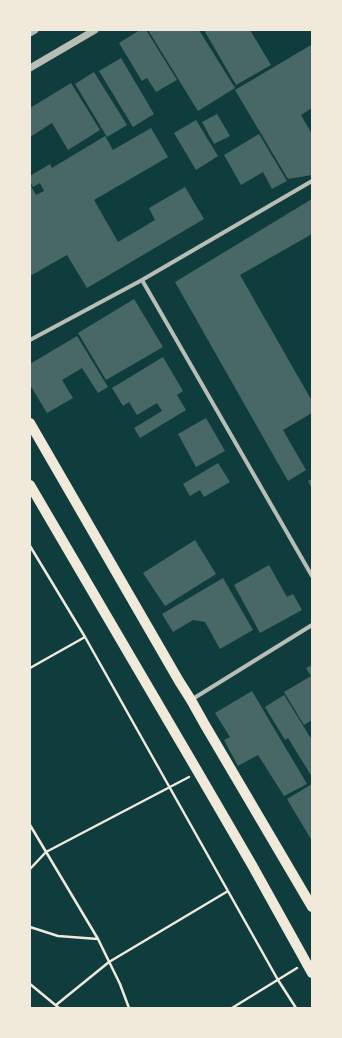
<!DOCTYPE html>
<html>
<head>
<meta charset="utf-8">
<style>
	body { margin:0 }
	#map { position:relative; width:342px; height:1038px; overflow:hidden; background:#0f3d3e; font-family:"DM Sans",sans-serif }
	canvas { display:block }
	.frame { position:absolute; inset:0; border:31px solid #f1e9da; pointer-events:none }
</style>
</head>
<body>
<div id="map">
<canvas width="342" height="1038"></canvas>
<div class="frame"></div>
</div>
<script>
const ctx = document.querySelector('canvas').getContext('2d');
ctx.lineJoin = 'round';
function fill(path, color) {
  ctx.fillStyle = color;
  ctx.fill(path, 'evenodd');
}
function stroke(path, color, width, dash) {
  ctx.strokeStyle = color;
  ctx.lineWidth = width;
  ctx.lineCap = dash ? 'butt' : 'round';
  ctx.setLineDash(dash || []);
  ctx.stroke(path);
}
fill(new Path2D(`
	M140,30H146L177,80L156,92L147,78L142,81L119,43Z
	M148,30H199L235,88L198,111Z
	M204,30H250L271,65L236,85Z
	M311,45L312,47V108L301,115L312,134V175L288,179L235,90Z
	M121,58L154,114L133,127L99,71Z
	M94,72L127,125L107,137L75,84Z
	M71,83L100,130L68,150L52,123L30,137V108Z
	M217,114L230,136L214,144L202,122Z
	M196,120L218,156L196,170L174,133Z
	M151,128L168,157L94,200L118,242L155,220L149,208L185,187L204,219L87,288L67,255L30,276V184L36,195L44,191L40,183L33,187L30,182V176L50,164L52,168L105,136L113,150Z
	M259,134L287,181L272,189L263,172L241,185L224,155Z
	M312,199V234L240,275L312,401V413L283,430L306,470L288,481L175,282Z
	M134,299L163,347L106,380L78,333Z
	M77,336L108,387L98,393L82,368L62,380L73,398L47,413L30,385V364Z
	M163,357L183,391L177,395L186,410L140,438L134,428L162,411L157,403L137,415L129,402L123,406L112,388Z
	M206,418L225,451L196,467L178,434Z
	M218,463L230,482L204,497L200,490L190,496L183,484Z
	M312,479V489L308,481Z
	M195,540L216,574L165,606L143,573Z
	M269,565L287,597L293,594L302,610L260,633L234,585Z
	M223,578L253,630L220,649L205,622L193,620L173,632L162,614Z
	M312,665V720L304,725L284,692L311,676L306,668Z
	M252,691L272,725L307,784L284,796L258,755L238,766L224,740L230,737L215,713Z
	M284,695L312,740V777L288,738L285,740L265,707Z
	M312,784V841L287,799Z`), '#486865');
stroke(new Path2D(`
	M30,546L85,637L278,980L296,1008
	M30,668L85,637
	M30,825L98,939L120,984L129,1008
	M30,869L46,852L189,777
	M30,927L58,936L98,939
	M30,984L59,1008
	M56,1005L109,962L228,891
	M232,1008L297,968`), '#f1e9da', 2.5);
stroke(new Path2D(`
	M142,280L312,576
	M30,340L142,280L312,181
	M191,700L312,625`), '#b8beb3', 4);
stroke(new Path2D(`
	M30,33L35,30
	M30,68L95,30`), '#b8beb3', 7);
stroke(new Path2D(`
	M30,423L179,681L191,700L205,725L312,907
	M30,485L198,772L252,865L312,973`), '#f1e9da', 10);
</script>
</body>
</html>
